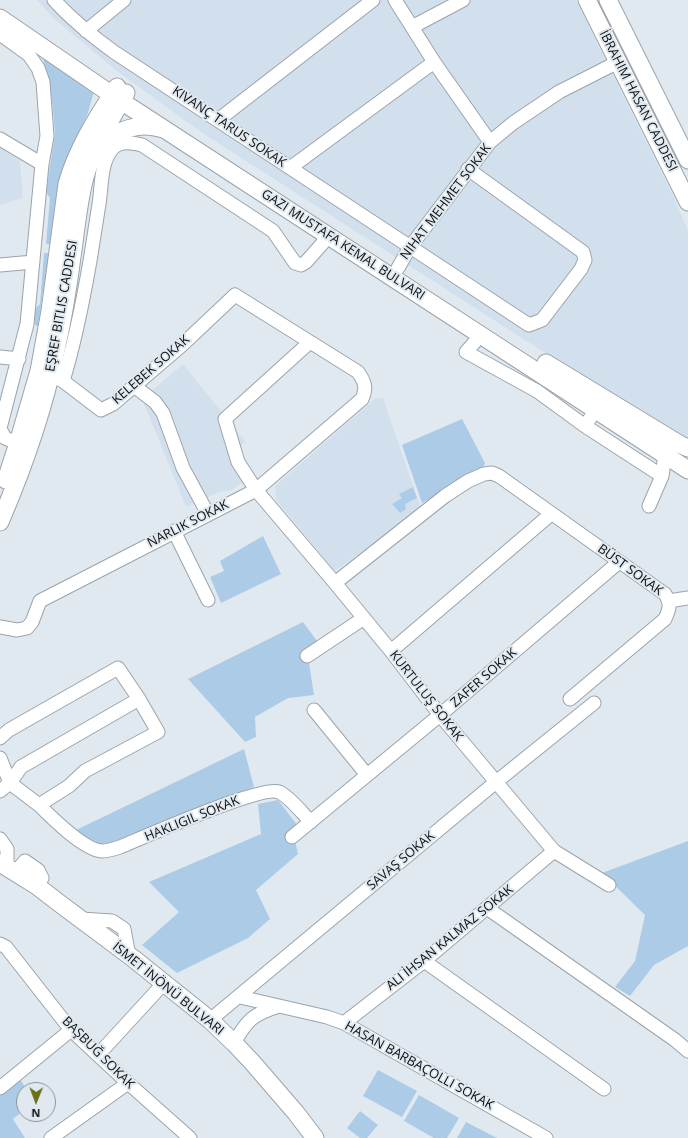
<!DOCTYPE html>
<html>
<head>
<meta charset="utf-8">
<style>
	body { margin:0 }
	#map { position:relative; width:688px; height:1138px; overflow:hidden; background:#e1e9f0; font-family:"Open Sans",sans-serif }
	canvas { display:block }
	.north { position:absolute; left:16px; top:1082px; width:40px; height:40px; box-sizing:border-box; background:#e1e9f0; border:1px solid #8d9398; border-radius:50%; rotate:181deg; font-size:11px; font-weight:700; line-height:16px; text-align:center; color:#0e1113 }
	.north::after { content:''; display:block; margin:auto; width:14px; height:18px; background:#6a7118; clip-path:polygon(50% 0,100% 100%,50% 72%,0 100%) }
</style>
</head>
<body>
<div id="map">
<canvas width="688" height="1138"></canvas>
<div class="north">N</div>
</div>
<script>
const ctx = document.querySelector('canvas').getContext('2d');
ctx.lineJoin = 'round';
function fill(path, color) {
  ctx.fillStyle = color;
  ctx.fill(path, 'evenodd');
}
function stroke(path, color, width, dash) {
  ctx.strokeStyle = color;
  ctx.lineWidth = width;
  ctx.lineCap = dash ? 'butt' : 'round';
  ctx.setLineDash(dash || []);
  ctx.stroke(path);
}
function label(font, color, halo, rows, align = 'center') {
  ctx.font = font + ' "Open Sans",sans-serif';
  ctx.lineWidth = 4;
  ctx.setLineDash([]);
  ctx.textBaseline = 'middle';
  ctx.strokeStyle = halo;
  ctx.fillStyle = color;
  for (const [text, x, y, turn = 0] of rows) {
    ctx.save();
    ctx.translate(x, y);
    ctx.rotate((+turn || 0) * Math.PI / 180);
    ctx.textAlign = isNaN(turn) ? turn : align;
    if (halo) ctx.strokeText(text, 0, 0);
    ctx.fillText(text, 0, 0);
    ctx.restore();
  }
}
fill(new Path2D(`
	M37,0H576L674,198L688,231V444L679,439L201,132L118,72L53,18Z
	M0,147L20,161L23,198L0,205Z
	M183,364L245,441L236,451L250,477L232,490L219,492L186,507L142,399Z
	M376,398H383L421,509L335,571L276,500L275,486Z`), '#d2e0ed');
fill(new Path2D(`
	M43,58L94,91L88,113L70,151L63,174L52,244H46L50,198L46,192L55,133L52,100Z
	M44,253H49L38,326L35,325V309L40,304Z
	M462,419L485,463L483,468L422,503L402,445Z
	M413,487L417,498L405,504L406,509L400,513L392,504L402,498L399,494Z
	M263,536L281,574L221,603L210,577L224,571L220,561Z
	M303,622L317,641L313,647L316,657L309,663L314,695L288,698L255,717L256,737L245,742L188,679Z
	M244,749L254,787L110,843L100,844L74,831Z
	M278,800L298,826L292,828L298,854L256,890L270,919L248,938L177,973L142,945L179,912L149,882L261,834L258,804Z
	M688,841V946L654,965L630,996L615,987L635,961L645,915L602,873Z
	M378,1070L417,1091L402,1117L363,1096Z
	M20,1079L27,1090H24V1110L13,1119L25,1138H0V1093Z
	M419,1095L459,1118L447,1138H434L404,1121Z
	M360,1111L378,1125L367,1138H360L347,1128Z
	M466,1122L497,1138H457Z`), '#accbe7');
const minor = new Path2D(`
	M54,0C72,20 92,36 114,52L529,325L542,320L581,269L585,260L583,252L468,169
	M395,0L434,62L490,142
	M412,27L463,0
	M86,31L124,0
	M0,34L29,55L38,68L43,82L47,136L42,164L27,324L0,428
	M218,120L373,0
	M0,139L42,164
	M290,168L434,62
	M0,265L33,262
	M398,268L410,247L490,142L513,123L559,92L618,62
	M481,335L466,352L537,391L585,426L600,403
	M310,342L225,419L238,462L256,490L335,583L391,651L440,715L554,851L609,885
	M0,357L19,359
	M63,381C75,342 83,301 90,261C93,242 96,223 99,204C102,186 100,162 113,148C121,140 133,143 142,145L273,231L295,263L301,265L306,262L329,236
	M134,386L155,402L163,413L183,468L208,514
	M585,426L662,476
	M0,429L5,438L27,447
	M649,506L662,476L665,454
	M174,531L208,600
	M335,583L445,496L468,481L484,474L492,473L499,476L665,594C671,604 670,608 665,619L570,699
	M669,601L688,598
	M0,627L17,630L27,628L32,622L40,601L256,490L362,399C367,388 365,382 358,372L235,295L182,345L113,404L101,410L63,381L43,372
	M391,651L551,514
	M307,656L364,618
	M314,710L367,775
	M0,738L9,730L118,668L139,699
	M0,758L10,783
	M0,791L10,783L21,767L139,699L158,732L85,771L69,786L39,805L10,783
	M39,805C52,818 84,850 102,851C108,851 114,849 120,847C144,837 262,785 279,792C290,797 302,813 311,822
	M292,837L440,715L619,562
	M0,839L7,849V868
	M15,873L25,861L38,870L42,878L37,886
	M487,908L675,1040L688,1051
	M81,919L112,921L124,929L129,956
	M0,944L6,947L71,1030L128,1083L190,1138
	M424,961L604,1089
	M240,997L327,1017L344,1023L546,1138
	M210,1020L496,782L594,703
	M344,1023L424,961L554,851
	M234,1043C247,1020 253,1014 279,1006
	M98,1055L164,983
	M0,1088L71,1030
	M51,1138L128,1083`);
const major = new Path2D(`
	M587,0L688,202
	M608,0L688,160
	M0,18L121,101L688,470
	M100,144C120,130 138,121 163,129
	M546,363L681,445L688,448
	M6,480L18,443L39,371L50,311L67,184C77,149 97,117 117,87
	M0,522C24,466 44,409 56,350C63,319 68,288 72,257C76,231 78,203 85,177C93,148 111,119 126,93
	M0,863L37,886L59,903L134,959L210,1020L234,1043L252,1062L296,1113L315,1138`);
stroke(minor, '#9ca3aa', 15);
stroke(major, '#9ca3aa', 19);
stroke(minor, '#fff', 13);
stroke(major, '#fff', 17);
label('13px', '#0e1113', '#e1e9f0', [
	["İBRAHIM HASAN CADDESI",638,101,63],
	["KIVANÇ TARUS SOKAK",229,127,34],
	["NIHAT MEHMET SOKAK",446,202,-53],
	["GAZI MUSTAFA KEMAL BULVARI",343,245,33],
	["EŞREF BITLIS CADDESI",62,306,-80],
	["KELEBEK SOKAK",151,370,-41],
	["NARLIK SOKAK",188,524,-27],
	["BÜST SOKAK",630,570,36],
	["ZAFER SOKAK",484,678,-41],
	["KURTULUŞ SOKAK",426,696,52],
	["HAKLIGIL SOKAK",192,819,-22],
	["SAVAŞ SOKAK",401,861,-40],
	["ALI İHSAN KALMAZ SOKAK",450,938,-39],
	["İSMET İNÖNÜ BULVARI",168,989,39],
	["BAŞBUĞ SOKAK",98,1053,45],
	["HASAN BARBAÇOLLI SOKAK",419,1066,29]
]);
</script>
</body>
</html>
